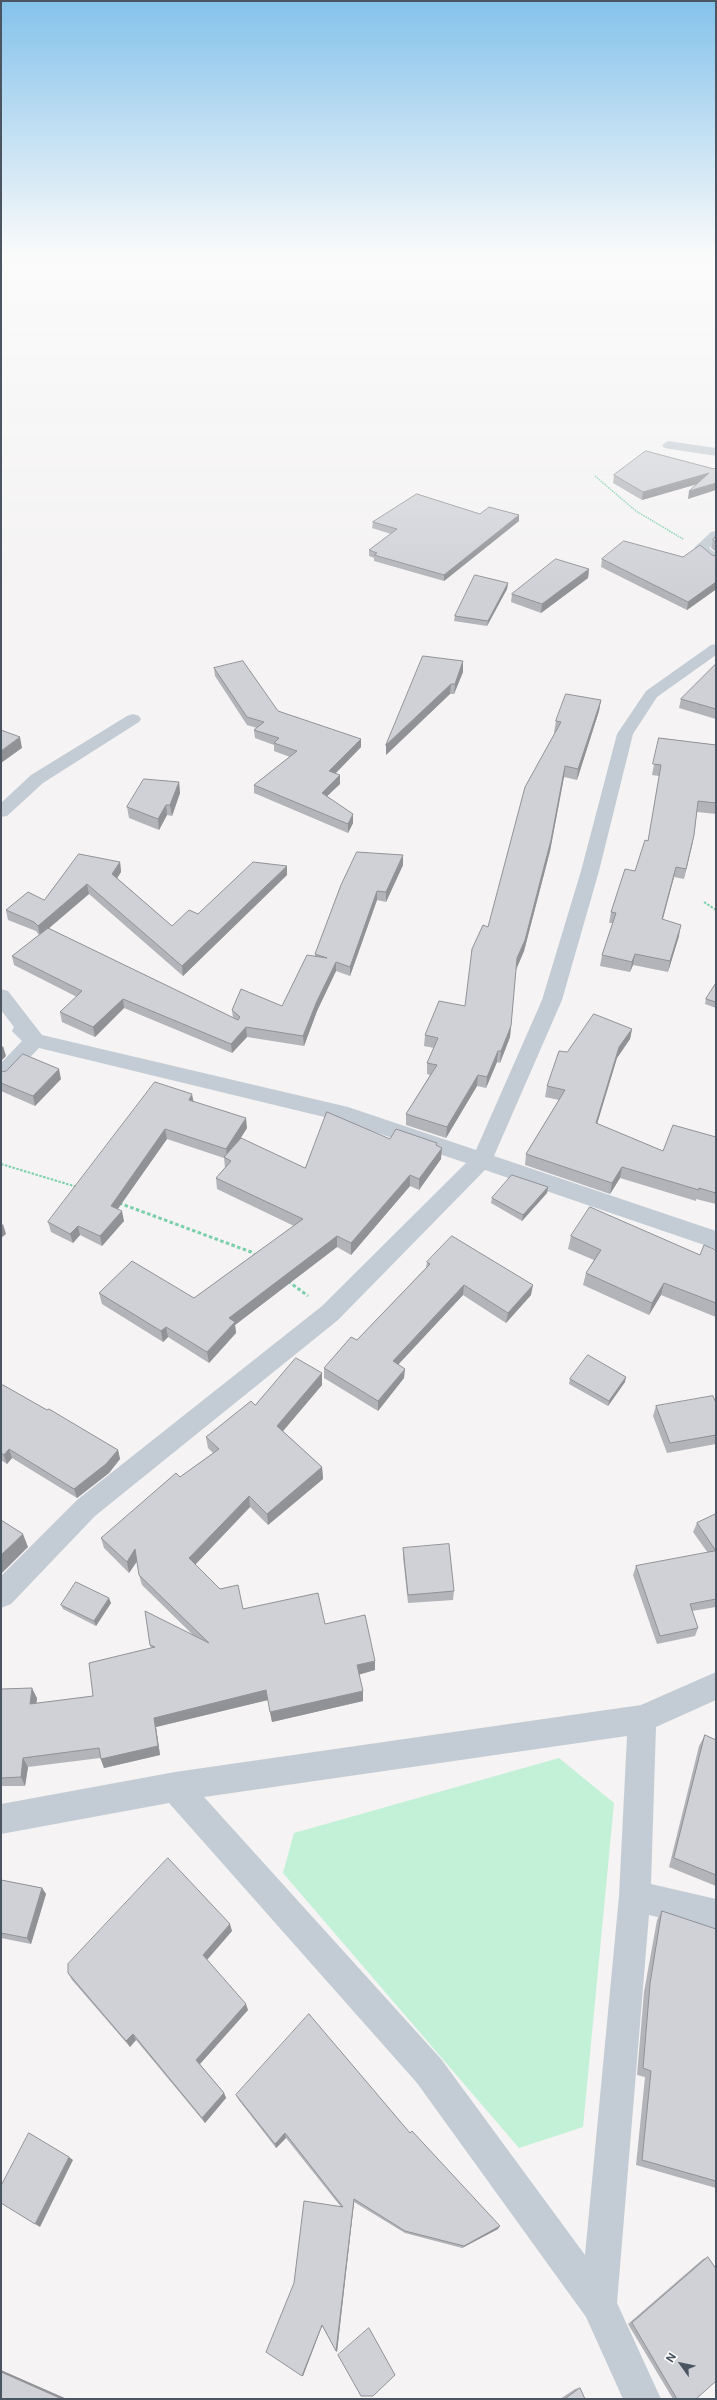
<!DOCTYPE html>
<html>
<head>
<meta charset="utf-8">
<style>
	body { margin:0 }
	#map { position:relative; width:717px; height:2400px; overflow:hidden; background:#f5f3f3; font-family:Inter,sans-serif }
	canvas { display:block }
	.frame { position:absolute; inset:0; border:2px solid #4a5561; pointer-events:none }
	.north { position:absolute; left:661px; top:2344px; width:40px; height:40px; -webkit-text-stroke:3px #fff; paint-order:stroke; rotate:303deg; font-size:11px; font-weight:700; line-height:16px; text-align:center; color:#4a5561 }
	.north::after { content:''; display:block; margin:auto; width:14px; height:18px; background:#4a5561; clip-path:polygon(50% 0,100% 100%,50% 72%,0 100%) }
</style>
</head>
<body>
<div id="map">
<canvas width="717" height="2400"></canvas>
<div class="frame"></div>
<div class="north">N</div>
</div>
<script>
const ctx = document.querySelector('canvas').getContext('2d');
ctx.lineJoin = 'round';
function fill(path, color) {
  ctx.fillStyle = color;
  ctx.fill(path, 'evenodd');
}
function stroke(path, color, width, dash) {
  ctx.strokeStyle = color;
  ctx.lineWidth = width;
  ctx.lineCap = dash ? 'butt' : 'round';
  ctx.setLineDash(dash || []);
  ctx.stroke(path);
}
fill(new Path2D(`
	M559,1758L614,1803L583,2127L519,2148L283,1873L294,1833Z`), '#c2f1d7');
stroke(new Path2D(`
	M595,476L636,511L683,539`), '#79d0aa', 1.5, [1.5, 1]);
stroke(new Path2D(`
	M704,902L716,910
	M1,1164L77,1187`), '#79d0aa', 2, [2.5, 1.5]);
stroke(new Path2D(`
	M119,1203L251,1252L256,1256
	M288,1281L308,1296`), '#79d0aa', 3, [3.5, 2.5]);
fill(new Path2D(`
	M668,441L716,448V456L664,448L662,445Z
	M716,531V542L709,548L716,553V563L711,562L694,548L711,532Z
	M716,644V655L657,697L633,734L599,871L562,1000L494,1156L716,1231V1249L485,1170L338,1320L95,1516L11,1604L1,1608V1576L77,1500L322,1306L466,1163L345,1122L39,1048L8,1080L1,1082V1063L22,1041L12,1031L14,1027L1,1010V989L8,991L42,1035L348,1107L476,1150L542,1000L581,871L617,734L646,691L711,645Z
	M133,714L139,716L141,719L139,722L43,783L7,816L1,817V803L31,775L127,716Z
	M716,1672V1700L656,1727L651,1884L716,1899V1931L649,1915L617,2303L661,2399H623L586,2317L417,2083L169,1803L1,1834V1804L175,1772L641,1705ZM627,1736L619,1896L585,2255L441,2059L204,1797Z`), '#c3ccd4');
fill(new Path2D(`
	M714,469L688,499L697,484L642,500L613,483L614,475Z
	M480,514L519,515V521L444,581L374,561V558L369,556V550L391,534L372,528L373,522Z
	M716,536V552L711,548L713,540Z
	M712,555L716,556V593L715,590L687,610L601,567L602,559L683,557Z
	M589,569L588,578L541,613L511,602L512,594Z
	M508,583L507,589L487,626L454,621L455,616Z
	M463,661V672L454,694H450L386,755Z
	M716,664V719L679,708L681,699Z
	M214,668L278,711L361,747L335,774L340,775V784L327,796L353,823L348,833L254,793V785L290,757L274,751V745L255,738L254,730L257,728L247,725L215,676Z
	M601,700L599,711L577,780L564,777L550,851L524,951L516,969L510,1037L500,1063L497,1062L486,1088L477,1086L446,1138L406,1125V1114L430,1075L427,1074V1063L434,1048L424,1046L425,1035L465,1006L488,927L555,733L554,732L556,721Z
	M659,738L716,745V814L697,812L694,835L684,879L674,877L662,920L679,936L668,972L633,965L630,972L600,966L602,955L613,923H609L611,912L635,871L648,841L659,776L652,775Z
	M179,782L180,793L172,816L167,815L159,830L129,818L127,807Z
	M403,855V865L386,902L377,900L350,976L336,971L317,1011L304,1046L247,1037L232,1053L124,1008L95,1037L62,1022L60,1012L77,997L14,965L12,956L39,935L36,931L8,920L6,910L44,900L120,862L121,872L117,878L172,926L198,914L287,875L183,976L89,894L48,928L233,1018L232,1010L282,1006L315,957V954Z
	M716,983V1008L705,1004L706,999Z
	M632,1029L630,1039L617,1058L597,1124L663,1151L716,1137V1204L696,1199V1201L620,1178L610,1194L525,1165L526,1154L559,1100L545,1097L547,1086L567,1052Z
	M1,1072L61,1079L35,1106L1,1091Z
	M193,1101L247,1128L239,1141L305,1168L390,1139L437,1143V1146L441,1159L419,1190L410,1186L351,1255L337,1247L235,1325L236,1333L209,1363L168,1337L163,1342L102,1304L99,1293L194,1298L294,1226L217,1189L216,1178L225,1168L224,1158L167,1139L117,1209L124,1221L102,1246L80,1235L73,1243L51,1232L48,1222Z
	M548,1187L547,1193L522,1221L491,1203L492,1198Z
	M571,1236L700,1255L716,1250V1317L661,1295L649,1315L583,1285L586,1273L594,1260L568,1249Z
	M427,1262L531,1295L506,1323L463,1295L398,1365L404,1378L378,1411L324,1378V1368L357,1340L426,1268Z
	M322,1373V1385L283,1431L322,1467L323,1479L268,1525L250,1507L195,1565L220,1589L243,1609L325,1624L375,1661V1670L359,1674L363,1701L272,1722L268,1700L156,1727L160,1755L104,1768L100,1758L28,1767L25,1786H1V1689L37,1698L36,1704L93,1696L151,1648L150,1645L192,1634L142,1585L139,1575L137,1561L129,1573L104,1548L101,1538L180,1477L213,1453L208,1448L206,1437L255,1405Z
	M570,1379L625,1382L608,1406L569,1384Z
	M1,1387L118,1450L120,1459L109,1473L77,1498L12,1458L7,1464L1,1460Z
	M716,1403V1444L667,1453L653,1416L656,1406Z
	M716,1514V1607L692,1611L698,1628L695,1636L657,1644L633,1575L636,1566L708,1553L693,1532L697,1523Z
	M403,1548L454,1591L453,1600L408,1603L403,1557Z
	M111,1603L96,1626L63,1609L61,1605Z
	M705,1735L716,1740V1886L669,1867L699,1746Z
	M1,1880L42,1888L46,1894L31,1944L1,1938Z
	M662,1911L716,1929V2188L636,2165L645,2077L637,2075L644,1992L657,1920Z
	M232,1931L207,1960L248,2010L200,2064L224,2093L226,2098L205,2123L136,2040L130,2047L72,1980L68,1973Z
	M236,2095L410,2133L498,2229L462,2248L405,2233L354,2202L337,2352L322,2326L303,2376H302L341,2207L286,2138L276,2148L238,2099Z
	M708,2257L696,2399H673L628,2324L703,2259Z
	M580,2388L585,2399H560L575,2389Z`), '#b2b4b9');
fill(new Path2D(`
	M709,473L708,481L642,500L643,492Z
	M716,483V490L688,499L689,491Z
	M519,515V521L444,581V575Z
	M589,569L588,578L541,613L542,604Z
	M716,582L715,590L687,610L688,602Z
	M508,583L507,589L487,626L488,621Z
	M463,661V672L454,694L455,684Z
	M451,684L450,694L386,755V745Z
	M601,700L599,711L577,780L578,769Z
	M20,737L22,748L1,763V751Z
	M361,739V747L329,780V771Z
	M565,766L564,777L550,851L524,951L516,970L517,958Z
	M340,775V784L322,801V793Z
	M179,782L180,793L172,816L170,805Z
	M166,805L167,815L159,830L158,819Z
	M353,814V823L348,833V824Z
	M694,835L692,846L684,879L686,869Z
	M403,855V865L386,902V892Z
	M120,862L121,872L114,883L112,874Z
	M287,866V875L183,976L182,966Z
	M676,867L674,877L660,930L662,919Z
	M87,884L89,894L40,936L38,926Z
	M377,891V900L350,976V967Z
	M681,925L679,936L668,972L670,961Z
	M635,954L633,965L630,972L632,962Z
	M336,962V971L317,1011L304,1046L303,1036L317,1001Z
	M123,999L124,1008L95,1037L93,1027Z
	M511,1026L510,1037L500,1063L501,1051Z
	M246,1027L247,1037L232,1053L231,1044Z
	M632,1029L630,1039L617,1058L594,1134L596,1123L619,1047Z
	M3,1046L6,1056L1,1061V1048Z
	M498,1051L497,1062L486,1088L487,1077Z
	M59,1069L61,1079L35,1106L33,1096Z
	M478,1075L477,1086L446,1138L447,1127Z
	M192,1094L194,1104L189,1100Z
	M246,1118L247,1128L227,1159L226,1149Z
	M165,1129L167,1139L113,1216L111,1206Z
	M442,1148L441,1159L419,1190V1179Z
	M622,1167L620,1178L610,1194L612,1183Z
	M410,1175V1186L351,1255V1243Z
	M548,1187L547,1193L522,1221L523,1215Z
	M122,1211L124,1221L102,1246L100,1236Z
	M3,1224L6,1234L1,1238V1226Z
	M78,1226L80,1235L73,1243L70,1234Z
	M337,1236V1247L235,1325L236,1333L209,1363L207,1352L229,1318Z
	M664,1283L661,1295L649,1315L652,1303Z
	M464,1285L463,1295L392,1371L393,1361Z
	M533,1285L531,1295L506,1323L508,1313Z
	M166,1327L168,1337L163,1342L161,1331Z
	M405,1369L404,1378L378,1411V1401Z
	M322,1373V1385L278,1437L277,1426Z
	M626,1377L625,1382L608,1406L609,1401Z
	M9,1449L12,1458L7,1464L4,1455Z
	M118,1450L120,1459L109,1473L77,1498L74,1489Z
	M322,1467L323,1479L268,1525L267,1514Z
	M249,1496L250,1507L191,1569L189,1558Z
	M23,1534L28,1547L1,1574V1555Z
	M135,1549L138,1560L129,1573L127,1562Z
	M109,1598L111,1603L96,1626L94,1621Z
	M375,1661V1670L358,1675L357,1665Z
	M32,1688L37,1698L35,1714L30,1704Z
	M266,1690L268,1700L156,1727L160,1755L104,1768L101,1759L154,1718Z
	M363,1691V1701L272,1722L270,1712Z
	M23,1758L28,1767L25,1786L21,1777Z
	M42,1888L46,1894L31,1944L27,1938Z
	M230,1924L232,1931L205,1962L203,1955Z
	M246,2004L248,2010L199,2065L196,2060Z
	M133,2034L136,2040L130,2047L126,2041Z
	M224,2093L226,2098L205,2123L202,2118Z
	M285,2133L286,2138L276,2148L275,2144Z
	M69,2157L73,2160L40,2227L35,2224Z
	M354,2199V2202L337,2352L336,2351Z
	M500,2226L498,2229L462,2248L464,2246Z
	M322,2325V2326L303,2376H302Z
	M1,2370L67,2399H62L1,2372Z`), '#919296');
const building = new Path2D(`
	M646,451L714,469L716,467V483L689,491L709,473L643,492L614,475Z
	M417,494L480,514L489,507L519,515L444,575L374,555L377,553L369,550L397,529L373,522Z
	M716,536V542L713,540Z
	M624,541L683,557L700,545L712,555L716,556V582L688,602L602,559Z
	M556,559L589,569L542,604L512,594Z
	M475,575L508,583L488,621L455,616Z
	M423,656L463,661L455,684H451L386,745Z
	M243,661L278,711L361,739L329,771L340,775L322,793L353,814L348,824L254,785L297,751L274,743L279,738L254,730L264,722L247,717L214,668Z
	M716,664V709L681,699Z
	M566,694L601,700L578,769L565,766L551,840L525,940L517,958L511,1026L501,1051H498L487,1077L478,1075L447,1127L406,1114L437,1065L427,1063L438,1038L425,1035L439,1001L465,1006L472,949L483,925L488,927L525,787L561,722L556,721Z
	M1,730L20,737L1,751Z
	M659,738L716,745V803L698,801L694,835L686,869L676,867L662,919L681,925L670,961L635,954L632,962L602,955L616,913L611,912L625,869L635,871L645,840L648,841L661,765L653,764Z
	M144,779L179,782L170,805H166L158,819L127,807Z
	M357,852L403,855L386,892L377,891L350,967L336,962L317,1001L303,1036L246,1027L231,1044L123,999L93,1027L60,1012L82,991L12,956L48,928L238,1020L240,1017L232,1010L241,989L282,1006L307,955L327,958L315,954L341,885Z
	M79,854L120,862L112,874L172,926L189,910L198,914L253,862L287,866L182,966L87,884L38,926L34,922L6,910L28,892L44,900Z
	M716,983V1002L706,999Z
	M594,1014L632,1029L619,1047L596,1123L663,1151L673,1125L716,1137V1193L699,1188V1190L622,1167L612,1183L526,1154L565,1090L547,1086L559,1051L567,1052Z
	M23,1054L59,1069L33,1096L1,1083V1072L6,1071Z
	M155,1082L192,1094L189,1100L246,1118L226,1149L165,1129L111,1206L122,1211L100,1236L78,1226L70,1234L48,1222Z
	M327,1112L390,1139L396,1129L437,1143L436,1145L442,1148L419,1179L410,1175L351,1243L337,1236L229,1318L235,1322L207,1352L166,1327L161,1331L99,1293L132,1261L194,1298L303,1219L216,1178L231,1161L224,1157L241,1138L305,1168Z
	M512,1175L548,1187L523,1215L492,1198Z
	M590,1207L700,1255L704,1245L716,1250V1303L664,1283L652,1303L586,1273L601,1250L571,1236Z
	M452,1236L533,1285L508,1313L464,1285L393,1361L405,1369L378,1401L324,1368L351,1337L357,1340L430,1264L427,1262Z
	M588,1355L626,1377L609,1401L570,1379Z
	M296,1358L322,1373L277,1426L322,1467L267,1514L249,1496L189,1558L220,1589L238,1585L243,1609L318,1593L325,1624L365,1615L375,1661L357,1665L363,1691L270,1712L266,1690L154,1718L158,1746L101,1759L99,1748L23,1758L21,1777L1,1778V1689L32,1688L30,1704L93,1696L89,1663L155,1647L150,1645L145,1611L209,1643L139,1575L135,1549L127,1562L101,1538L176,1473L180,1477L219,1449L206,1437L251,1401L255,1405Z
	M3,1385L47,1410L49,1409L118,1450L106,1464L74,1489L9,1449L4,1455L1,1453V1387Z
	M713,1396L716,1403V1435L670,1443L656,1406Z
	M716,1514V1551L697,1523Z
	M1,1520L23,1534L1,1555Z
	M449,1544L454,1591L408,1595L403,1548Z
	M716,1551V1599L690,1604L698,1628L660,1636L636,1566Z
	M76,1582L109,1598L94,1621L61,1605Z
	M705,1735L716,1740V1875L674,1858Z
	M168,1858L230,1924L203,1955L246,2004L196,2060L224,2093L202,2118L133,2034L126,2041L68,1973V1964Z
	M1,1880L42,1888L27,1938L1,1933Z
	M662,1911L716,1929V2181L642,2160L651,2071L643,2068L650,1984Z
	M309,2014L410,2133L412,2131L500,2226L464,2246L405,2231L354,2199L336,2351L322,2325L302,2376L266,2352L294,2283L304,2201L343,2207L285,2133L275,2144L236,2095Z
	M29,2133L69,2157L35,2224L1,2203V2186Z
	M708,2257L716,2269V2381L696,2399H677L632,2323Z
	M369,2328L395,2375L373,2396H361L338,2355Z
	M1,2372L62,2399H1Z
	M580,2388L585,2399H565Z`);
fill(building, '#cfd1d7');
stroke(building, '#919296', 1);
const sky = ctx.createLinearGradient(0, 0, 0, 590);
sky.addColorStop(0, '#84c2eb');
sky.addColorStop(0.43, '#fafafa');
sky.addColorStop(1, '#fafafa00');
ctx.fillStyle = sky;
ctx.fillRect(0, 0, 717, 590);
</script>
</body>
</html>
